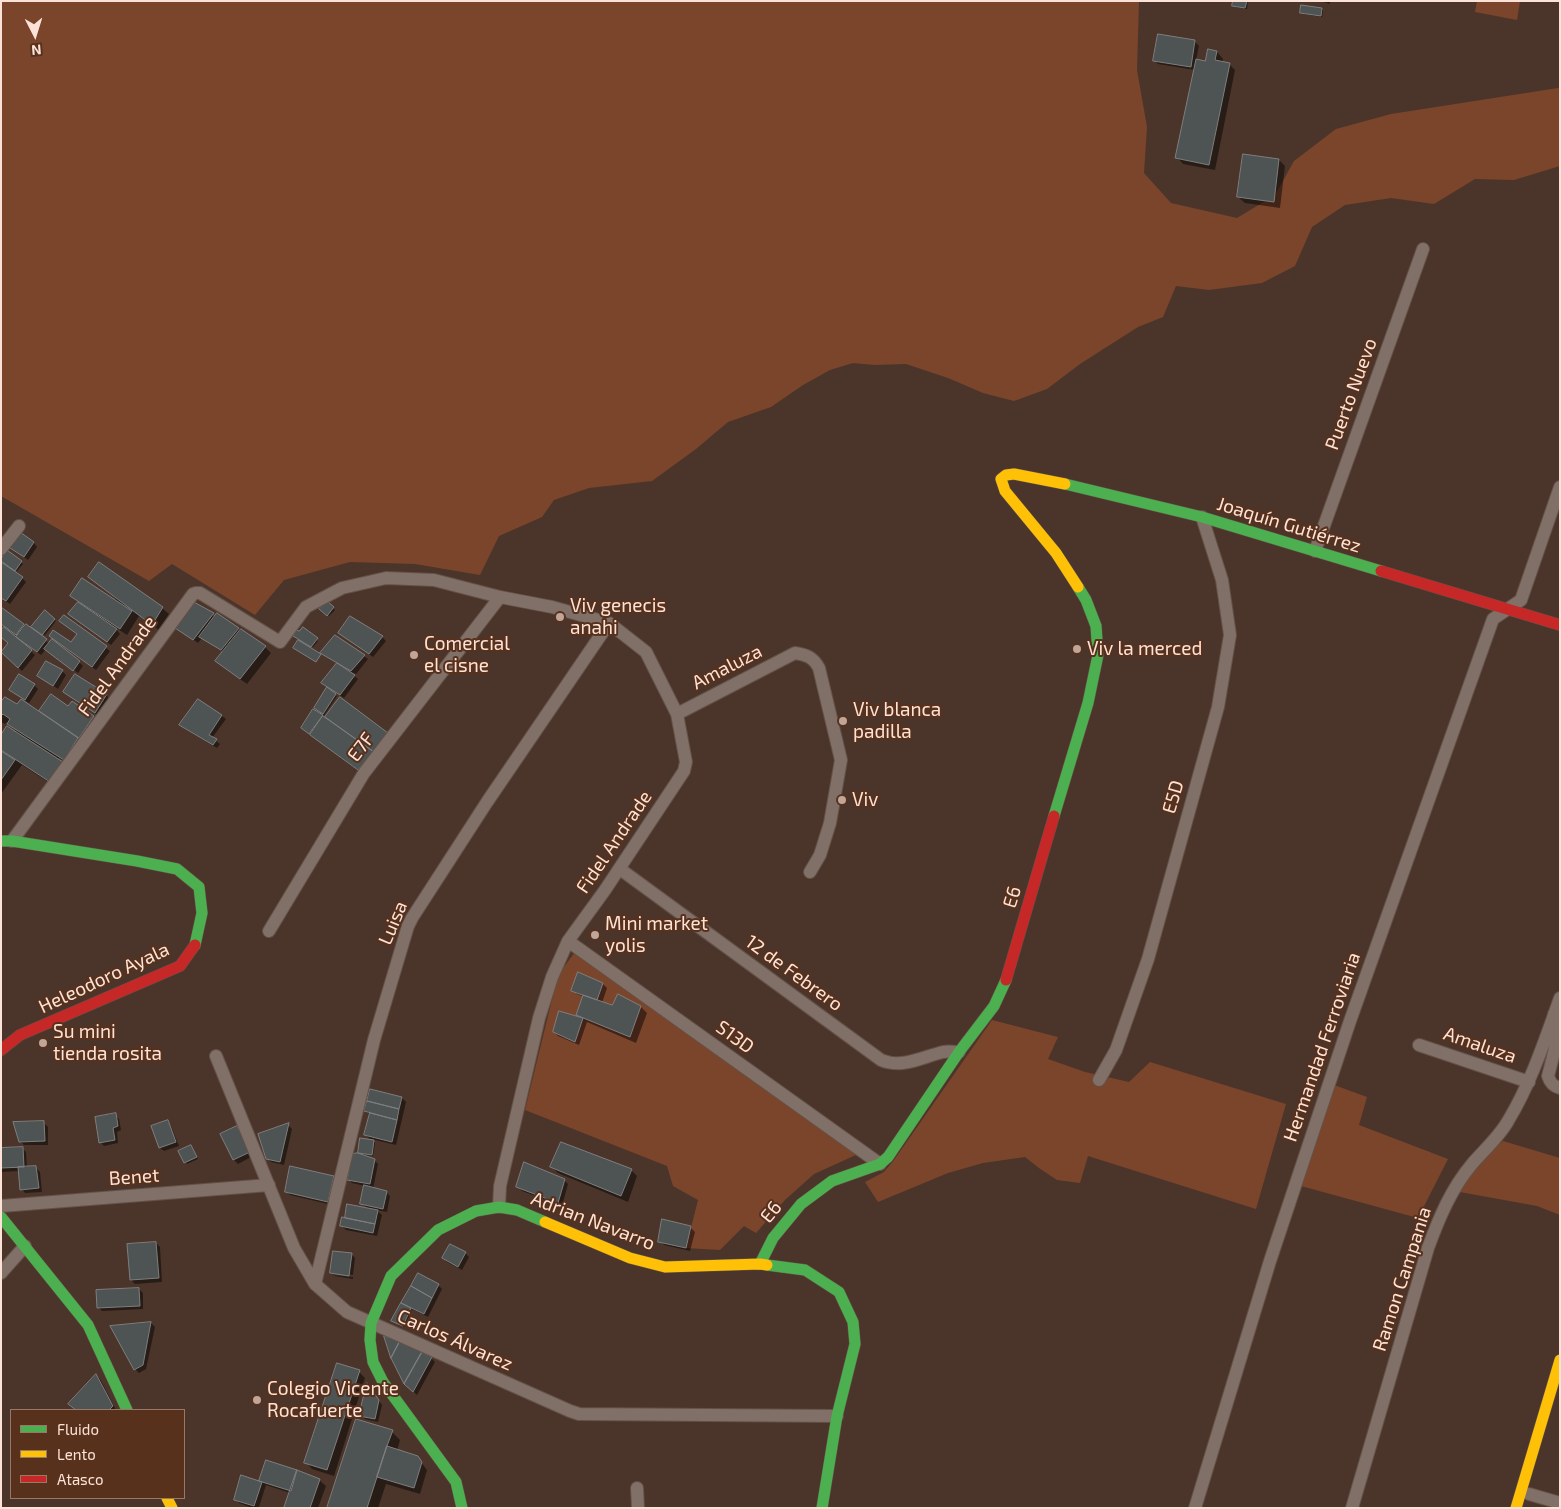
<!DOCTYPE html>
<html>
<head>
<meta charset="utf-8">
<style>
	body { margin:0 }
	#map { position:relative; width:1561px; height:1509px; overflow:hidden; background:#4b352a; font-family:"Exo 2",sans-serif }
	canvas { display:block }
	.frame { position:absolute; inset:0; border:2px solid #fde3d7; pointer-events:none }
	.legend { position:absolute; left:10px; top:1409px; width:175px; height:90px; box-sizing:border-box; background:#58311d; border:1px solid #9a7867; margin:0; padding:6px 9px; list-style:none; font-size:15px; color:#fde3d7 }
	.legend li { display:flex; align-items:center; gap:10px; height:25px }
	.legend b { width:25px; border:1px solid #9a7867 }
	.north { position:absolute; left:10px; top:10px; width:50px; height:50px; -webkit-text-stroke:4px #58311d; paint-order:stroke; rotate:175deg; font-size:14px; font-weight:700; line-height:20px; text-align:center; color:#fde3d7 }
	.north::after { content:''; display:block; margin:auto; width:18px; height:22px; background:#fde3d7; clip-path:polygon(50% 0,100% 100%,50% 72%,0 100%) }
</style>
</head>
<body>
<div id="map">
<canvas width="1561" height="1509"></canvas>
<div class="frame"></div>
<ul class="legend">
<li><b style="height:6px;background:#4caf50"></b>Fluido</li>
<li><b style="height:6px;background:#ffc107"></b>Lento</li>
<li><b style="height:6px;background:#c62828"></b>Atasco</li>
</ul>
<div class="north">N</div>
</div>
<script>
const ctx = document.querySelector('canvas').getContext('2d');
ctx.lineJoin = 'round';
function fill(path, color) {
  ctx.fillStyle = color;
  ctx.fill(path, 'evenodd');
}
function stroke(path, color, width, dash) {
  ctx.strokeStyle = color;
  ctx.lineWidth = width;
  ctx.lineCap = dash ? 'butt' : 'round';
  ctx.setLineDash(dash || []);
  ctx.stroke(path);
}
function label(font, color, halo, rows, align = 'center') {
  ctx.font = font + ' "Exo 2",sans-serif';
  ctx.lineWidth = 4;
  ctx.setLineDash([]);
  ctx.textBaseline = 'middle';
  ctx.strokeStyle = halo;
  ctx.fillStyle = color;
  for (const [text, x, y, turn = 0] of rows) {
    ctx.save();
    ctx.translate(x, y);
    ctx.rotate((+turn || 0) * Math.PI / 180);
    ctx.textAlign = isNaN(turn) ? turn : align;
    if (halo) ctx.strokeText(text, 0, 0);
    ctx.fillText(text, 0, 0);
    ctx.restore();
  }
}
fill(new Path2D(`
	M1,1H1139L1137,70L1147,127L1144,173L1171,203L1237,218L1275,195L1294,161L1336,129L1391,114L1558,88L1560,89V166L1514,180L1475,179L1434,204L1391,198L1345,205L1312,227L1295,266L1262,283L1209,290L1176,286L1163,317L1138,327L1080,364L1047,389L1014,401L983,393L948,378L906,364L875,365L853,363L830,370L803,385L771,407L728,422L696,449L652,481L589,488L554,500L542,517L499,536L480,575L415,564L350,562L284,580L255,615L172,564L149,581L1,496Z
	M1477,1H1520L1517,20L1475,12Z
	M575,952L858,1154L814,1174L785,1200L756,1233L744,1226L720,1250L686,1248L698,1200L673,1186L667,1166L525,1110L558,975Z
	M992,1020L1058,1037L1048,1059L1085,1072L1129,1082L1150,1062L1286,1104L1256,1209L1088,1156L1080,1183L1057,1180L1039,1168L1025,1157L983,1163L948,1173L878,1202L865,1182L884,1172L894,1160Z
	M1334,1085L1367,1097L1359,1125L1448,1159L1418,1218L1301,1186Z
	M1503,1141L1560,1158V1215L1537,1206L1460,1192C1470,1171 1485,1155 1503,1141Z`), '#7b452b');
fill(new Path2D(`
	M1235,1H1248L1247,9L1235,7L1234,5Z
	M1320,1H1330V4Z
	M1322,9L1323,11L1322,17L1303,14L1301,13Z
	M1195,42L1199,46L1196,60L1206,62L1217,52L1223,59L1222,63L1229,64L1235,70L1215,170L1183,164L1177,157L1195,70L1158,64L1154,60Z
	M1279,160L1285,166L1280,208L1245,203L1238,197Z
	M34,543L37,547L28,560L11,548Z
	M8,552L23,564L17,571L3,562Z
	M100,563L162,608L169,614L159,630L139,616L127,635L115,627V628L120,634L111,645L70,614L79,603L71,596L114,600L116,599L90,577Z
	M22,578L26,582L10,604L1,598Z
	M193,602L215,617L217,614L265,647L271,653L247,684L223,667L217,661L224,652L202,638L198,643L174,626Z
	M327,603L335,610L329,616L321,609Z
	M1,609L50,644L52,641L79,662L83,666L78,673L46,649L41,655L23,642L22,643L35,655L22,671L3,652L19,636L1,624Z
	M45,612L56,621L45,635L34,628Z
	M64,616L110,651L96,670L54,640L71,644L78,635L61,621Z
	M303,629L318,641L313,647L296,637Z
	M339,633L382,637L386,641L373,657Z
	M335,636L368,659L356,674L350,672L358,679L344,698L328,687L327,689L337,696L323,717L325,719L340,699L387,734L364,775L304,730L323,714L315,708L328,687L338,664L321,652Z
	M62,671L66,675L58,689L39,676Z
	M34,685L38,689L29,703L11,690Z
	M65,692L106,695L110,699L99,716Z
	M72,702L97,721L83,741L75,735V736L83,745L70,765L59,758L58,759L56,787L22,765L1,794V752H3L1,751V737L17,732L7,722L5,724L1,722V704L18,706L48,718L41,711L69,708Z
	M222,716L226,719L212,738L220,744L217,748L185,729L181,725Z
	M603,984L607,988L602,1003L613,1007H641L647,1013L636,1043L587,1022L579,1045L558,1036L554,1032L581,1019L577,1014L584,997L577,994L573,991Z
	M402,1098L406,1102L396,1145L371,1139L375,1143L373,1156L362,1155L374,1160L378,1164L373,1189L386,1192L390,1196L387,1212L376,1210L382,1215L377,1236L346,1230L342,1226L368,1209L362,1203L365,1186L352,1183L348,1179L359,1154L361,1139L372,1141L366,1135L370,1115L366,1111Z
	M115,1115L119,1119L121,1130L117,1132L118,1143L104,1146L100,1142Z
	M167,1122L171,1126L179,1146L164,1151L160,1148Z
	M44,1123L48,1127V1145H24L20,1141Z
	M288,1125L292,1129L284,1165L271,1162L267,1158Z
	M236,1127L240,1131L253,1156L238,1164L234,1160Z
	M191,1146L198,1159L187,1164L180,1151Z
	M22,1148L26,1152L27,1168H36L40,1172L42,1192L25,1193L22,1189L20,1171L1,1172V1149Z
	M552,1167L631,1170L637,1176L628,1202L558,1173Z
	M334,1177L338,1181L332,1205L290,1195L286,1191Z
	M564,1180L568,1184L562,1206L522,1191L518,1187Z
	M663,1221L691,1228L695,1232L690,1251L664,1245L660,1241Z
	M156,1243L160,1247L162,1282L135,1284L131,1280Z
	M465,1253L469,1257L462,1270L447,1262L443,1258Z
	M351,1254L355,1258L353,1275L334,1272V1275L353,1277V1279L335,1276L331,1272Z
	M438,1285L442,1289L428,1317L412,1309L405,1327L393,1321L402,1303Z
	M139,1289L143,1293V1309L102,1311L98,1307Z
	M151,1323L155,1327L146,1369L139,1373L135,1369L112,1327Z
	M431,1358L435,1362L417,1395L405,1383Z
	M359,1372L365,1378L334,1476L312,1469L306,1462Z
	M96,1375L100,1379L116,1410H77L70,1404Z
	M370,1388L382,1405L378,1422L365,1419L361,1415Z
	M392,1432L400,1440L397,1451L417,1457L427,1470L420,1494L386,1484L378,1508H328Z
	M267,1462L319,1480L326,1486L318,1508H285L290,1493L266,1485L259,1507L260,1508H252L239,1503L235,1499L260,1483Z`), '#0007');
const building = new Path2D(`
	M1233,1H1247L1245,8L1232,6Z
	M1301,5L1322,8L1321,16L1300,13Z
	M1158,34L1195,40L1191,67L1153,61Z
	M1208,49L1217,51L1215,60L1230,63L1209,165L1175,158L1196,59L1205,61Z
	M1243,154L1279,159L1274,202L1237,197Z
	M20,532L34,542L24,557L10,548Z
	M7,550L22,561L15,571L1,561V559Z
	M1,562L23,577L6,601L1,598Z
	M99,562L163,607L152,625L88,577Z
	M82,578L132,611L120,629L70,596Z
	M192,601L214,613L193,640L172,626Z
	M327,601L334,607L327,616L319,609Z
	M78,602L117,629L107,642L68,614Z
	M1,607L24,624L16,635L1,624Z
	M45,610L55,619L42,635L31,627Z
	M217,613L239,628L221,650L199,637Z
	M64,615L107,646L92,667L49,636L53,630L71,642L77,634L59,621Z
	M350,616L383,636L369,654L338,633Z
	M26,624L47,639L37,652L16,637Z
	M4,627L32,650L18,668L1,652L8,643L1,637V630Z
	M303,627L318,638L311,647L293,636L296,630L299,631Z
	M241,629L266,646L240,679L215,661Z
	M335,635L365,655L351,671L320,653Z
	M52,639L80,661L73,671L44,649Z
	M298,640L321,654L316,662L293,648Z
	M46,661L63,670L53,686L37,676Z
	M337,663L355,675L340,695L321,683Z
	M19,674L35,684L25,700L9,690Z
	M75,674L107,694L95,713L63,692Z
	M327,687L336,694L323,714L314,708Z
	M51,694L68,706L72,701L94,716L79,738L39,711Z
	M5,697L17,704L21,699L78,738L64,760L7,724L10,719L3,714L1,716V702Z
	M340,697L388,733L374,752L325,717Z
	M198,699L222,715L209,735L217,739L213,745L179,725Z
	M313,709L323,715L309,734L301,728Z
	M323,716L374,752L364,766L362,765L358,770L310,735Z
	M7,726L63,762L50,782L1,750V735Z
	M1,751L15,760L1,780Z
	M578,972L603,983L597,1000L571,991Z
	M618,994L641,1006L630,1037L576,1015L583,995L612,1005Z
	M559,1011L583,1018L575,1042L553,1032Z
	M370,1089L402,1097L399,1109L367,1101Z
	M367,1101L399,1109L397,1120L364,1111Z
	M116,1113L118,1126L113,1128L115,1140L99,1143L95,1117Z
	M370,1113L397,1120L392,1142L364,1135Z
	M168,1120L176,1142L159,1148L151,1126Z
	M44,1121L45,1141L19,1142L13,1122Z
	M289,1123L280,1162L266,1159L258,1134Z
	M237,1126L250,1152L233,1160L220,1134Z
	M360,1138L374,1140L372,1155L358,1153Z
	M561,1142L632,1169L621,1196L550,1167Z
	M191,1145L197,1157L184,1163L178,1151Z
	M23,1147L24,1167L1,1168V1148Z
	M358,1153L375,1159L370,1184L347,1180L352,1154Z
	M524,1162L565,1179L558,1203L516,1187Z
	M36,1166L39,1188L20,1190L18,1167Z
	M290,1166L334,1176L328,1202L285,1192Z
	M364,1185L387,1191L383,1209L360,1204Z
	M347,1204L378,1210L375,1224L345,1218Z
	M342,1217L375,1224L373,1233L340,1226Z
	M662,1219L691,1226L686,1248L658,1242Z
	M156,1242L159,1278L130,1280L127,1244Z
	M450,1244L466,1252L458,1267L442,1258Z
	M333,1251L352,1253L349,1276L330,1273Z
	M418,1273L439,1284L432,1298L411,1286Z
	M411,1286L432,1298L424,1314L401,1303Z
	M139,1288L140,1306L97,1308L96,1290Z
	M401,1303L411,1308L403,1326L391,1321Z
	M151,1322L143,1365L134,1370L110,1326Z
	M384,1336L400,1341L391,1358Z
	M400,1341L422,1352L404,1384L391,1358Z
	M422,1352L432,1357L413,1392L404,1384Z
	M337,1363L360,1370L327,1470L304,1463Z
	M96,1374L113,1406L109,1410H76L68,1404Z
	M367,1383L379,1400L375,1419L359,1416Z
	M356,1419L393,1430L387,1446L367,1508H327Z
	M387,1446L418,1456L422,1462L414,1488L377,1477Z
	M266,1460L297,1470L291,1491L259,1481Z
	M297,1470L320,1479L310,1508H284Z
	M241,1475L262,1482L254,1506L234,1500Z`);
fill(building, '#4e5353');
stroke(building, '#7e7e7e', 1);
const street = new Path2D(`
	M1,549L19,526
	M1315,551L1423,249
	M677,714L795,653C807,655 813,657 819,668L841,760L830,823L820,855L810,872
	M12,841L193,594L196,593H200L280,642L306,607L342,588L386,578L434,580L500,597L552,607L609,623L646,652L677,714L686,762L684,771L605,890L568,941L552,977L539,1018L500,1186L499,1207
	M620,869L881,1060C902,1069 922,1057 943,1052C948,1051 954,1052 959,1052
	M269,931L364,773L500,597
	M568,941L880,1164
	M1554,1014C1561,1034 1553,1056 1548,1076C1550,1083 1553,1086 1560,1088
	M1419,1045L1529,1082
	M216,1056L294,1248L315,1284L347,1312L570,1411L579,1414L837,1416
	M1099,1080L1116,1050L1148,959L1218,707L1230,635L1222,580L1202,517
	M1,1206L269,1185
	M1,1273L25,1246
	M315,1284L374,1040L408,926L412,918L487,802L609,623
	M637,1488L638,1508
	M1529,1494L1560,1503
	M1195,1508L1270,1261L1350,1021L1493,619L1521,600L1560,487
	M1352,1508L1428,1248C1439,1218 1451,1189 1472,1164C1484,1150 1499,1137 1508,1121C1531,1083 1545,1040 1560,998`);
const fast = new Path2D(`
	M1065,484L1202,517L1381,571
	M1054,816L1088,703L1098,655L1096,626L1086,600L1078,587
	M1,841H12L137,861L177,869L199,887L202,913L195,945
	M1,1217L88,1325L127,1410
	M760,1264L773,1238L801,1204L832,1181L880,1164L888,1157L959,1052L994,1006L1006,980
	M767,1265L805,1270L839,1292L853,1322L855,1344L837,1416L822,1508
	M462,1508L456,1482L383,1382L373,1362L370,1340L371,1323L391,1276L438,1230L476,1211L499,1207L517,1210L545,1222`);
const slow = new Path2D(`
	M1065,484L1014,474L1006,475L1001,479L1005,491L1056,553L1078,587
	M545,1222L630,1258L665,1267L760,1264L767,1265
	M167,1498L172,1508
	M1516,1508L1560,1360`);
const jam = new Path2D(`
	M1381,571L1560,625
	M1006,980L1054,816
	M1,1050L20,1035L180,966L195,945`);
stroke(street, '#645147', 14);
stroke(fast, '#645147', 12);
stroke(slow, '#645147', 12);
stroke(jam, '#645147', 12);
stroke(street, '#817068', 12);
stroke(fast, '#4caf50', 11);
stroke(slow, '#ffc107', 11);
stroke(jam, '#c62828', 11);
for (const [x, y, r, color] of [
	[560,617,5,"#bfa69a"],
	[1077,649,5,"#bfa69a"],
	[414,655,5,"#bfa69a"],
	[843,721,5,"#bfa69a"],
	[842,800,5,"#bfa69a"],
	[595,935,5,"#bfa69a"],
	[43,1043,5,"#bfa69a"],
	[257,1400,5,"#bfa69a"]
]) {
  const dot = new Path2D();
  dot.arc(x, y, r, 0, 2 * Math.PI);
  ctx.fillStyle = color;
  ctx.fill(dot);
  stroke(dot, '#58311d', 2);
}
label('19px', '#fde3d7', '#58311d', [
	["Puerto Nuevo",1351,394,-70],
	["Joaquín Gutiérrez",1289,525,17],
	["Fidel Andrade",117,666,-54],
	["Amaluza",727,667,-27],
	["E7F",361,747,-53],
	["E5D",1173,797,-74],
	["Fidel Andrade",614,842,-56],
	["E6",1012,897,-73],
	["Luisa",393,923,-67],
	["12 de Febrero",794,973,36],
	["Heleodoro Ayala",104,978,-25],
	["S13D",735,1037,36],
	["Amaluza",1480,1045,19],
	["Hermandad Ferroviaria",1322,1047,-71],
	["Benet",134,1177,-4],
	["E6",771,1212,-51],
	["Adrian Navarro",593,1221,21],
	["Ramon Campania",1402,1279,-72],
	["Carlos Álvarez",455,1340,24]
]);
label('19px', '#fde3d7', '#58311d', [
	["Viv genecis",570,606],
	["anahi",570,628],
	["Comercial",424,644],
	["el cisne",424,666],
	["Viv la merced",1087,649],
	["Viv blanca",853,710],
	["padilla",853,732],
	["Viv",852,800],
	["Mini market",605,924],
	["yolis",605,946],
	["Su mini",53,1032],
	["tienda rosita",53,1054],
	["Colegio Vicente",267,1389],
	["Rocafuerte",267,1411]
], 'left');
</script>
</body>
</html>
